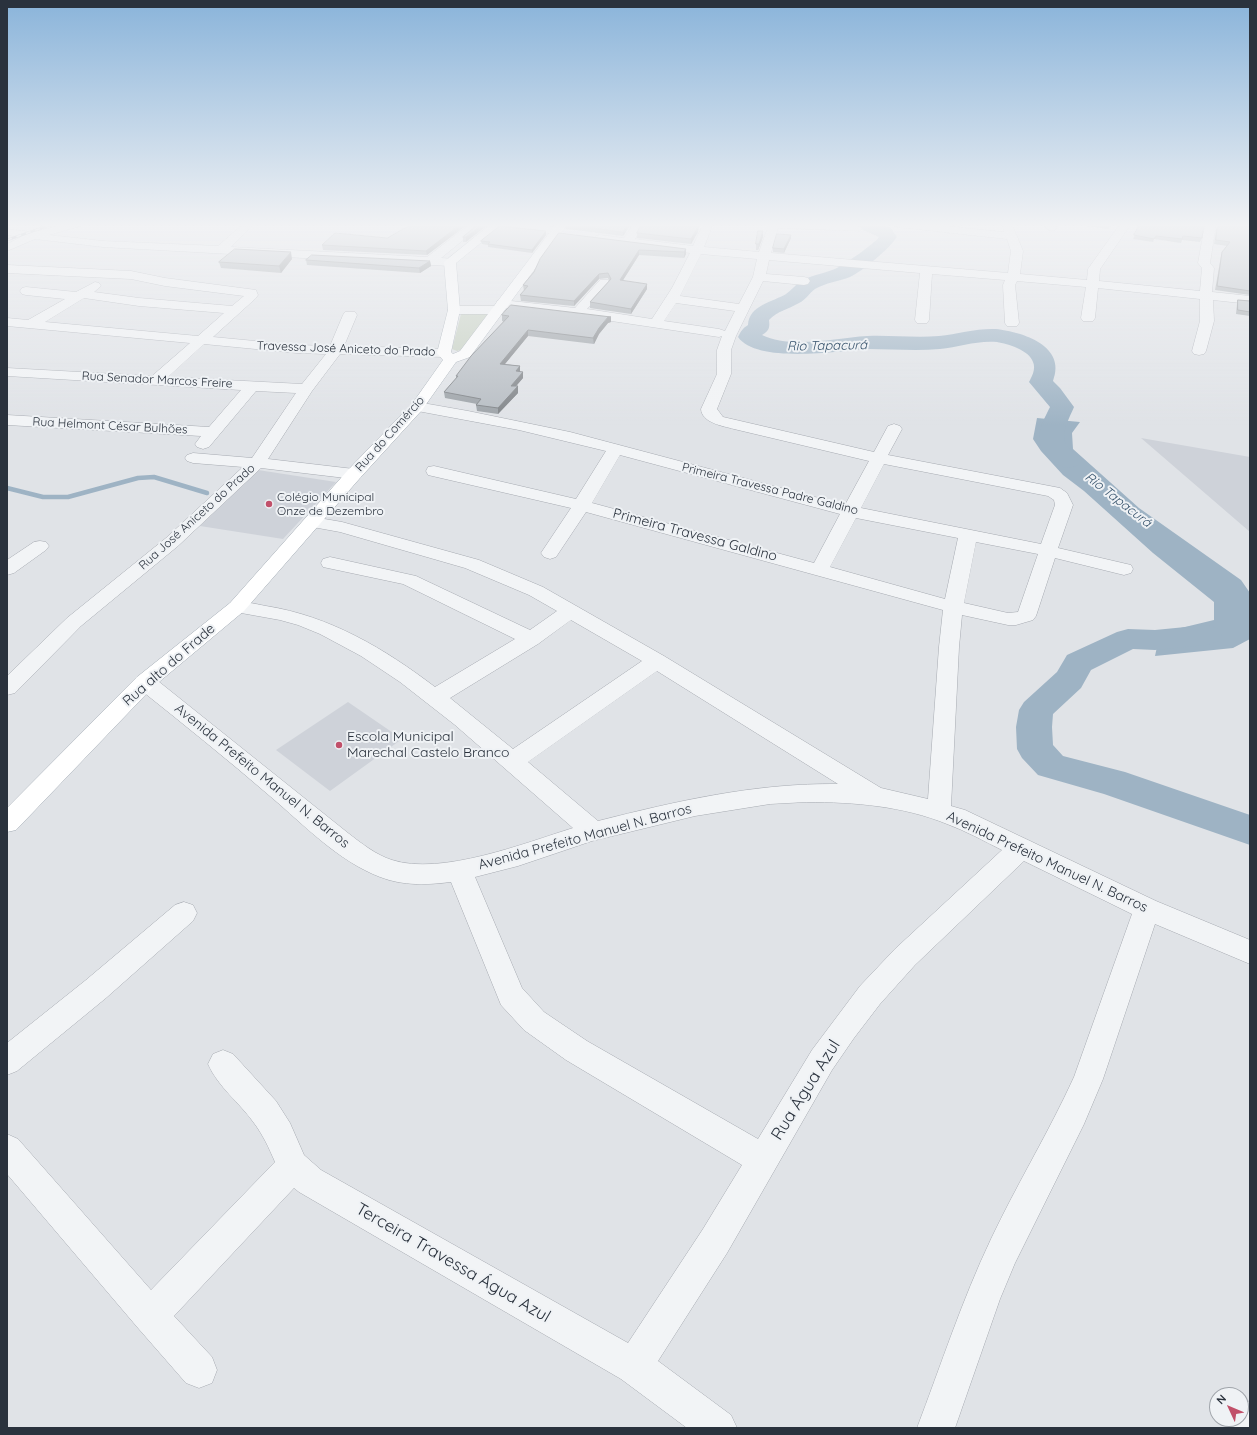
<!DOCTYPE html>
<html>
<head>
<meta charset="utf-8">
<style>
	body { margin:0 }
	#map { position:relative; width:1257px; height:1435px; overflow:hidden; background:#e0e3e7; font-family:Quicksand,sans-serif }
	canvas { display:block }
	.frame { position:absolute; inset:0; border:8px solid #2a323d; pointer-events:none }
	.north { position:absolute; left:1209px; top:1387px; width:40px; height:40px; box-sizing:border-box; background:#eff2f5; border:1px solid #a0a5ab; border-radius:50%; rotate:314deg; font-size:11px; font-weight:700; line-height:16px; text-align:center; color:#2a323d }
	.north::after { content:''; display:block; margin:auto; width:14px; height:18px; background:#c1506a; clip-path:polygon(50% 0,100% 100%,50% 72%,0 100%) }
</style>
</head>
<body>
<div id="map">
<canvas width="1257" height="1435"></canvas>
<div class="frame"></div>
<div class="north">N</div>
</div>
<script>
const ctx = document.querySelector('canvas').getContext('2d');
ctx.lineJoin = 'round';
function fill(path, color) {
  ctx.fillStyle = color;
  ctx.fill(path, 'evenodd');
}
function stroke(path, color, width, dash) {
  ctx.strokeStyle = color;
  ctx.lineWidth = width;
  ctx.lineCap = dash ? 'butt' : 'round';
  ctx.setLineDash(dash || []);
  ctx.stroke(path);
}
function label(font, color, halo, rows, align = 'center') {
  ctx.font = font + ' Quicksand,sans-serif';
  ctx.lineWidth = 4;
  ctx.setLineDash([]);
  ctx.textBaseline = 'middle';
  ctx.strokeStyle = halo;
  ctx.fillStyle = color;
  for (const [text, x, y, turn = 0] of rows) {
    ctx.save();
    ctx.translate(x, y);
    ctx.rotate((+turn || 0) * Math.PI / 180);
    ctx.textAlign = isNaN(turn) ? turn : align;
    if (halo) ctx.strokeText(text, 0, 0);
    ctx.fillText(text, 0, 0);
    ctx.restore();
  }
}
fill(new Path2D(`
	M1141,438L1250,457V532Z
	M258,470L336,482L283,539L200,526Z
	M348,702L402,739L330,791L276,750Z`), '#ced2d9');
fill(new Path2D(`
	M461,314H488V315L463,349L457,351L452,349Z`), '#c6d0c1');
fill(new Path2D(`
	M1037,418L1080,422L1072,433L1073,449L1139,508L1241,580L1250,593V639L1233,648L1155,656L1160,633L1214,620V602L1153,553L1084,491L1063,475L1041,451L1033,439Z`), '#9eb3c4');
stroke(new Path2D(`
	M7,488L43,497H68L138,478L154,477L207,493`), '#9eb3c4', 4.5);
fill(new Path2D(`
	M855,224H880L891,228L897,237C889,249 863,271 850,277C840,281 825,283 815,289C809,293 806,300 799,303C789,309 777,311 769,320C770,328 769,331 762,335C790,349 836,338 867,336C891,335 915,338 939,336C958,334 977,328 996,329C1023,332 1067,346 1053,381L1060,388L1074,407C1070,417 1058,437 1068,447C1072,452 1078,454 1082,460L1078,465C1075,466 1072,468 1069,468C1056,468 1040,452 1039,439C1039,428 1045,417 1050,407L1029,382C1032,376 1036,369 1033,362C1029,350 1008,344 997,342C978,340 959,347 940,349C916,351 891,349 867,349C838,351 757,364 738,337C741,331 743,328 748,325C749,305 773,302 786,294C792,290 797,283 802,280C813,275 826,273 837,268C845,264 874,244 879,237L858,228Z
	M1206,625L1217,628L1222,635L1217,642L1206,645L1155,650L1133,649L1091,670L1081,688L1053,714L1052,727L1053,745L1063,756L1125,772L1250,815V845L1104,794L1038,775L1022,758L1017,749L1016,727L1019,710L1024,702L1057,672L1067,655L1117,632L1128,629L1155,630Z`), '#9eb3c4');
const minor = new Path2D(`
	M65,224H83L81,226L49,235L103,241L218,246L243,224H254L231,247L427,257L470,224H483L441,258L454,259L456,262L454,265L450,266L103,247L35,239L7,251V244L21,237L7,235V229L33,232Z
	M491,224C503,223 557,223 563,231L557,234L497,227Z
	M633,224H644L635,239L693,246L703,224H713L704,247L759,252L769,224L856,226L860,227L862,229L860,231L778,228L771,253L1008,273L1011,251L1007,239L897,227L891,224H927L1004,232L1002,224H1012L1023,251L1020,274L1087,280L1088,269L1120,224H1131L1100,269L1099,281L1200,291L1202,268L1198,263L1205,224H1216L1210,263L1214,268L1212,292L1250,296V304L1213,300L1214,321L1206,351L1204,354L1199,355L1194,354L1192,351L1200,321V299L1098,288L1095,318L1093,321H1083L1081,318L1086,287L1017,281L1015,285L1019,323L1017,326H1007L1005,323L1003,285L1005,280L932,274L929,320L927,323H917L915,320L920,273L769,260L766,274L804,277L808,278L810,281L808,284L804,285L763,281L736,336L731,350V374L717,409L723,417L874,452L888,426L894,424L900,426L902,429L888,455L1060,488L1067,493L1073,505L1058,548L1131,565L1133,569L1131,573L1124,575L1055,558L1036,616L1033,620L1016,625H1008L962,615L959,647L951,806L965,810L1156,901L1250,940V964L1155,924L1103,1079L1084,1124L1015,1263L1000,1299L955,1428H917C941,1365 962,1300 991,1239C1017,1184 1049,1132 1074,1077L1132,914L1024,861L915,965L880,1004L854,1038L832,1070L727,1253L658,1361L731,1415L737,1428H687L621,1379L299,1192L294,1188L174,1316L212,1357L217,1370L212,1383L199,1388L186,1383L138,1328L7,1174V1134L18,1139L151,1290L275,1162C269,1148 263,1135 254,1123C240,1103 218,1087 208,1064L213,1054L223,1050L233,1054L276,1101L290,1123L304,1155L321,1170L628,1343L703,1229L742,1165L566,1060L524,1030L501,1005L451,882C427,885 403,886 380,877C338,861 304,825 271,797C227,759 182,723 137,687L134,682L137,677L145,675L153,677L348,833C361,843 376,855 392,860C441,876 525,843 573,828L455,725L400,682L361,656L320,634L298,625L280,620L230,611L227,607L230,603C242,600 255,604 266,606C330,616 385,649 435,687L515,639L403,584L323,567L321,563L323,559L330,557L416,576L530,630L557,611L529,595L465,568L340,532L307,526L304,522L307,518L313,517L342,522L479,560L543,587L664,656L881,788L928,799L939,647L943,610L586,512L556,557L550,559L544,557L541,553L571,508L428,475L426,471L428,467L434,466L576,499L606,451L519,430L412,410L409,407L412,404L417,402L468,411L570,432L845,505L869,461L734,429C723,426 702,423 701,409L717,374V350L722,336L719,337L578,316L502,308L503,310L502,313L497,314H454L449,313L448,310L449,307L454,306H497L496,304L497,301L502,300L575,308L600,280H608L610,283L587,309L652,319L672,288L690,253L600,241L596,240L594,238L596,236L600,235L624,238ZM701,254L757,259L753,277L739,304L680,296ZM676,303L735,311L725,331L719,329L664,321ZM620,455L840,514L814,563L592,503ZM884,464L1048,496L1054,500L1055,505L1041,544L861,508ZM856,518L958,538L945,599L830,567ZM976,542L1038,554L1018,612L1008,613L964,603ZM571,620L642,661L513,749L450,698L538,644ZM657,671L838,784C756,783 677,801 598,821L528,762ZM807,802C854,802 903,806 947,824C966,831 984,841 1002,850L895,949L860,986L812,1050L758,1139L587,1041L544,1012L522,988L475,877L518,866L592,841L695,816L770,804Z
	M1047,224H1058L1055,230L1051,231L1045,228Z
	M7,265L131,271L165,278L256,290L258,295L256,298L213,337L297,345L330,346L343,315L345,312H355L357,315L344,346L444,349L449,350L451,353L449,356L444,357L340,354L312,391L268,459L354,469L360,470L362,474L360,478L354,479L261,468L178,546L81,626L15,693L7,695V676L67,618L166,538L243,467L193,463L187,461L185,458L187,455L193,453L252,458L296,393L256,391L209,447L203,449L197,447L195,444L201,436L7,425V415L209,427L241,390L7,376V368L152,376L190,343L7,326V318L28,320L65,299L26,295L22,294L20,291L22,288L26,287L76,292L95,282L99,283L101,286L94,292L139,298L232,306L244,296L165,286L131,279L7,273ZM84,298L139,306L224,313L198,336L45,322ZM204,344L297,353L326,354L302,384L168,377Z
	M40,541L46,542L49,546L46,550L14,573L7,575V560L34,542Z
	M184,902L193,905L197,913L193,921L106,998L17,1071L7,1075V1043L86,980L175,905Z
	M1250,1401V1428H1228L1232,1419H1241V1405Z`);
const major = new Path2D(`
	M491,224H504L456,263L460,310L451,352L453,354L460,351L556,224H568L470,357L456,362L422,410L360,478L244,611L153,687L16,830L7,832V808L137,677L230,603L348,470L412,404L443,360L437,353L448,310L444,262Z`);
stroke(minor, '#a6aab1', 1);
stroke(major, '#a0a9b2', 1);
fill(minor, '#f2f4f6');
fill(major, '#fff');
const rail = new Path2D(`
	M7,240L53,224`);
stroke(rail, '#7b848f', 2.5);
stroke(rail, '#eff2f5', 1.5, [5]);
fill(new Path2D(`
	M468,224L427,255L323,250L322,245L387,238Z
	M479,224L466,242H463V237Z
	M538,224H555L553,225Z
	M566,224H631L623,236L566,229Z
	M1088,224H1112L1108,229L1087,226Z
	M1140,224L1202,238L1200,242L1182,240L1181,243L1154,239L1153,242L1133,239Z
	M1217,224H1250V295L1215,290L1221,256L1222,252L1227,246L1214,244Z
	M698,232L691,244L637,238V233Z
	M559,233L686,249V254L684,258L639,255L623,280L647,289L631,314L590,308V302L609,281L608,278L599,279L574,306L521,301L520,295L524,291L523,285L534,272Z
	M546,235L532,253L488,247V245L482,244L481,241Z
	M791,235V238L784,253L773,252V248Z
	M763,237L758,250H756V244Z
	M292,259L281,273L221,268L219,262Z
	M306,260L430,261L431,266L420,273L307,265Z
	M1238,300L1250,301V316L1236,314L1237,304Z
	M502,315L611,322L608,323L599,334L594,344L528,336L505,364L520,366V372H523V378L516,386L518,393L498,414L477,411L476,405L477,404L445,398L444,392L456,379V376L504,322L502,321Z`), '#9da3a8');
fill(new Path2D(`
	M461,224H468L427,255L426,251Z
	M483,224H489L466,242V237Z
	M628,224H631L623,236V232Z
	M699,224H700L698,232L691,244V239Z
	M1110,224H1112L1108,229L1109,226Z
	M546,231V235L532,253V250Z
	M763,231V237L758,250L759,244Z
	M791,235V238L784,253V249Z
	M686,249V254L684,258V252Z
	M639,250V255L620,285V280Z
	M291,252L292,259L281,273L279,266Z
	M430,261L431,266L420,273L419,268Z
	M599,274V279L574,306V301Z
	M647,284V289L631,314V309Z
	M608,317H611V322L608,323L599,334L594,344L593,338L599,328Z
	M528,330V336L500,370V364Z
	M520,366V372L516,371Z
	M523,372V378L511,392V386Z
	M518,386V393L498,414V408Z`), '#808488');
const building = new Path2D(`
	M412,224H461L426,251L322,245L335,233L387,238Z
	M479,224H483L466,237H463Z
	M566,224H628L623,232Z
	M642,224H699L698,227L691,239L637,233Z
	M1099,224H1110L1109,226Z
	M1140,224H1204L1202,238L1183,236L1182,239L1156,236L1154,239L1134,235Z
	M1218,224H1250V291L1217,286L1222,252L1230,242L1216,240Z
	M500,226L546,231L532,250L488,244L490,242L481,241Z
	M758,231H763L759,244H756Z
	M559,233L686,249L684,252L639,250L620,280L647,284L631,309L590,302L611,279L608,273L599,274L574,301L520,295L528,286L523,285L534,272L540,259Z
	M777,234L791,235L784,249L773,248Z
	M235,249L291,252L279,266L219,262Z
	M312,255L430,261L419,268L306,260Z
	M1238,300L1250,301V312L1238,310Z
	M511,305L611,317H608L599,328L593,338L528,330L500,364L520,366L516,371L523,372L511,386H518L498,408L476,405L481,399L444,392L458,376H456L471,356L509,316L502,315Z`);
fill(building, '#b7bdc3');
stroke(building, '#808488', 1);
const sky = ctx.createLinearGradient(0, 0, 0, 425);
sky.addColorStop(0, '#8ab4da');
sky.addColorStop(0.53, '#f1f2f4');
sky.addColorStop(1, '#f1f2f400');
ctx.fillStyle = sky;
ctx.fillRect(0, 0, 1257, 425);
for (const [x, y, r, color] of [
	[269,504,4,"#c1506a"],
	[339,745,4,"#c1506a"]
]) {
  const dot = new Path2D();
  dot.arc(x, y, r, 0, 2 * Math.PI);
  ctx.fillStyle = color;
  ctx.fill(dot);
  stroke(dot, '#eff2f5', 1.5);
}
label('12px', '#2a323d', '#eff2f5', [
	["Travessa José Aniceto do Prado",346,349,2],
	["Rua Senador Marcos Freire",157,380,3],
	["Rua Helmont César Bulhões",110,426,3],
	["Rua do Comércio",390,434,-48],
	["Primeira Travessa Padre Galdino",770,489,14],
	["Rua José Aniceto do Prado",197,517,-42]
]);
label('12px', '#2a323d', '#eff2f5', [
	["Colégio Municipal",277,497],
	["Onze de Dezembro",277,511]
], 'left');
label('italic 13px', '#38546d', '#eff2f5', [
	["Rio Tapacurá",827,346,-1],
	["Rio Tapacurá",1118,500,38]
]);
label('14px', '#2a323d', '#eff2f5', [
	["Primeira Travessa Galdino",695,535,15],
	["Rua alto do Frade",169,665,-41],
	["Avenida Prefeito Manuel N. Barros",262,776,39],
	["Avenida Prefeito Manuel N. Barros",585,837,-15],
	["Avenida Prefeito Manuel N. Barros",1047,862,25]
]);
label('14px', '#2a323d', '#eff2f5', [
	["Escola Municipal",347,737],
	["Marechal Castelo Branco",347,753]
], 'left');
label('17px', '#2a323d', '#eff2f5', [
	["Rua Água Azul",806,1090,-58],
	["Terceira Travessa Água Azul",453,1263,30]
]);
</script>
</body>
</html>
